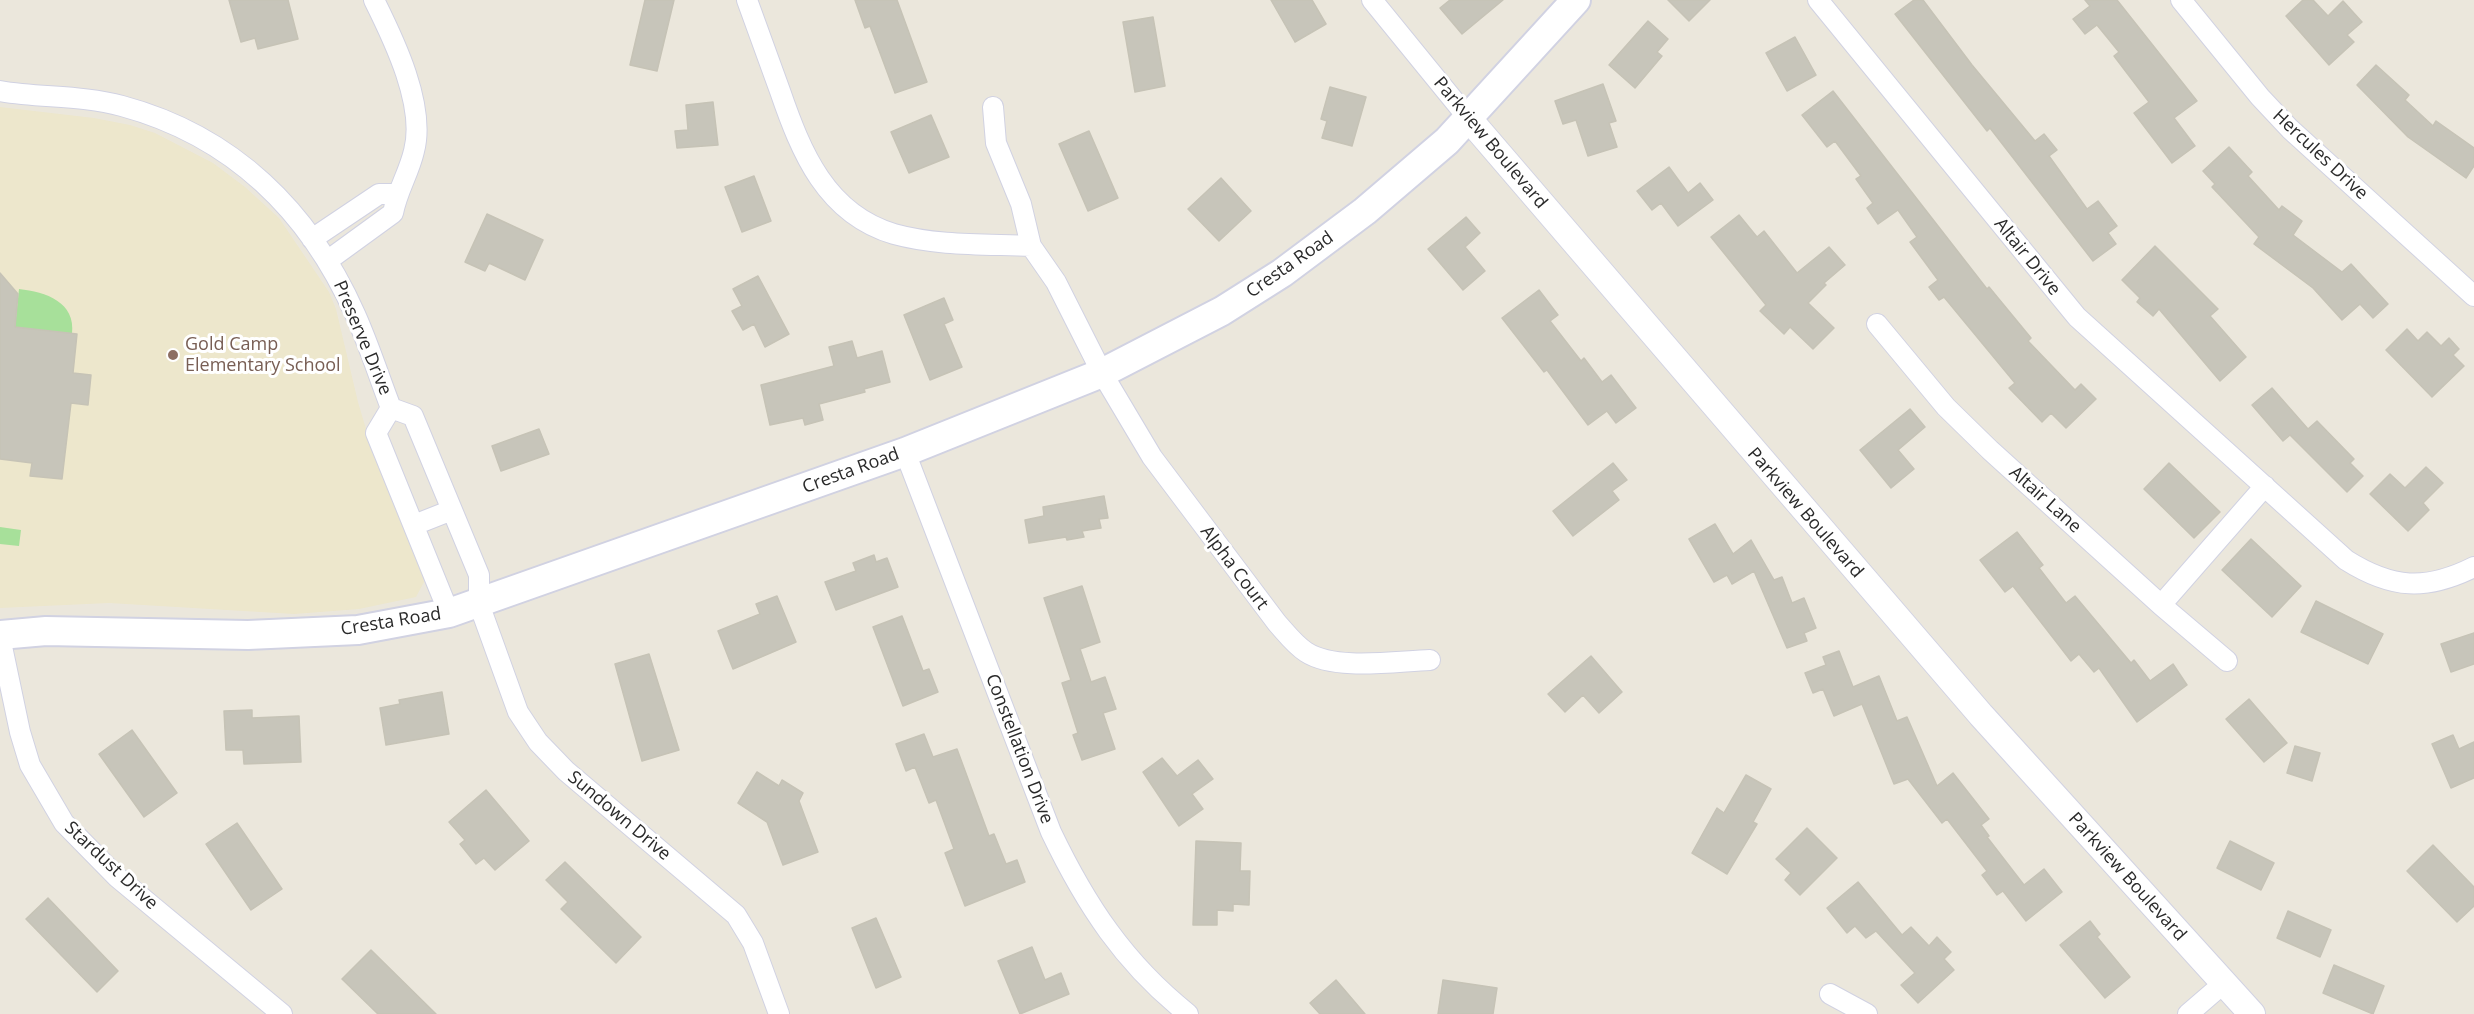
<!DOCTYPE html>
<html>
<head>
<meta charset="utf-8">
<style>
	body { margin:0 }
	canvas { display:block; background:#ebe7dc }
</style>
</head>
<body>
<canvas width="2474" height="1014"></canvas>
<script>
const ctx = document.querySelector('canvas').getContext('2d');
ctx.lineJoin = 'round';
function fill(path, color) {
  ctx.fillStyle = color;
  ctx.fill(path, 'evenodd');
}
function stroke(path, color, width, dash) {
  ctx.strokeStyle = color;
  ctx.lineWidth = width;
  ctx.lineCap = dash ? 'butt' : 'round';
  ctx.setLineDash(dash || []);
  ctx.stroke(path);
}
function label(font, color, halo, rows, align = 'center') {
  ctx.font = font + ' "Open Sans",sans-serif';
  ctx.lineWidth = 6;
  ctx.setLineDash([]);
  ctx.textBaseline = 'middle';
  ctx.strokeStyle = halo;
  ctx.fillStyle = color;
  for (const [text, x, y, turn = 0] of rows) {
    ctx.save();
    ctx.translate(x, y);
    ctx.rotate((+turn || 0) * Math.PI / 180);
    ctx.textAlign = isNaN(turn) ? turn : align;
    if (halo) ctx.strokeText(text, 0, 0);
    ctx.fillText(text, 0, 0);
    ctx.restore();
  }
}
fill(new Path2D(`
	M0,107L94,118L130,125L155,133L213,163L245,187L279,218L329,292L336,309L358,402L374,456L422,567L424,582L416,597L359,609L294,614L109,603L0,608Z`), '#ede7cc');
fill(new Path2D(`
	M19,289C46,292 76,302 72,334L15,327Z
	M0,527L21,530L19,546L0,544Z`), '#a7e09a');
const building = new Path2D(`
	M229,0H288L298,39L258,49L255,38L241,42Z
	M645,0H674L657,71L630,65Z
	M855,0H897L927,82L895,93L870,26L865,28Z
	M1271,0H1312L1326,24L1295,42Z
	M1450,0H1503L1462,34L1440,8Z
	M1668,0H1710L1689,21Z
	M1914,0H1923L1972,65L2035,141L2044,134L2057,150L2049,156L2087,209L2098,201L2117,226L2108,233L2116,244L2093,261L1990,128L1987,131L1895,14Z
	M2085,0H2117L2197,101L2174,118L2195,146L2172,163L2134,113L2149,102L2114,56L2119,52L2097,25L2085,34L2073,19L2090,6Z
	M2303,0H2313L2328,16L2343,1L2362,22L2347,35L2354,42L2329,65L2286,16Z
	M1153,17L1165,86L1135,92L1123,22Z
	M1648,21L1668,39L1657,52L1662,56L1635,88L1609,65Z
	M1795,37L1816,75L1787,91L1766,53Z
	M2376,65L2409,95L2405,100L2433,126L2436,121L2474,148V166L2466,178L2408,137L2357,85Z
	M1603,84L1616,121L1609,123L1617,147L1588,156L1576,120L1563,124L1555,101Z
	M1330,87L1366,97L1352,146L1322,138L1327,121L1321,119Z
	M1833,91L1987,289L1989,287L2031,338L2028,341L2075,390L2081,384L2096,399L2066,428L2051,413L2042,422L2009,388L2015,383L1944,297L1939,300L1929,287L1938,280L1910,242L1917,237L1898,210L1878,224L1867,208L1873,203L1856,179L1861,176L1835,141L1827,147L1802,115Z
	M713,102L718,145L677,148L675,131L688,130L686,105Z
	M931,115L949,157L909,173L891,132Z
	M1089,131L1118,198L1088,211L1059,144Z
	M2229,147L2252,172L2248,176L2279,210L2282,206L2302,221L2293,235L2342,272L2351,264L2388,304L2373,318L2360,304L2342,320L2313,288L2254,244L2259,237L2212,187L2215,184L2203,171Z
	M1669,167L1688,193L1700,183L1713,200L1678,226L1661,203L1652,210L1637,191Z
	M754,176L771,221L742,232L725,187Z
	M1221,178L1251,211L1219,241L1188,209Z
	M487,214L543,240L525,280L489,263L485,271L465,262Z
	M1739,215L1757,237L1764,231L1797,273L1829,247L1845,265L1824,283L1826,285L1808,303L1834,328L1813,349L1790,327L1784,334L1760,311L1766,305L1711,237Z
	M1466,217L1480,233L1465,247L1485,271L1463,290L1428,249Z
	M2155,246L2218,309L2210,316L2246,357L2220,381L2159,309L2153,316L2137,302L2140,298L2122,280Z
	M0,273L18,294L15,327L77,334L73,373L91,375L88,405L71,403L62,479L30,476L32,463L0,459Z
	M758,276L789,334L765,347L754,324L743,330L732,311L742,306L733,289Z
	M1539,290L1558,315L1550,321L1581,361L1584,358L1602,382L1611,375L1636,408L1616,423L1607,411L1588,425L1547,370L1544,372L1502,318Z
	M944,298L953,320L944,324L962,367L930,380L904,315Z
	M2407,329L2418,341L2427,332L2441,346L2449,338L2459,349L2453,355L2464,366L2432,397L2386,350Z
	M852,341L857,358L882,351L890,382L864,389L865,392L819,404L823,420L805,425L803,418L770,425L761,385L834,366L829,347Z
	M2272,388L2308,429L2317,421L2354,459L2350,463L2363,476L2347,492L2290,435L2283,441L2252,405Z
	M1910,409L1925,427L1898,450L1914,469L1891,488L1860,450Z
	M539,429L549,454L501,471L492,446Z
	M1613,463L1627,480L1612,491L1619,500L1573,536L1553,511Z
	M2169,463L2220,512L2194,538L2144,489Z
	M2426,467L2443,483L2423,503L2429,510L2408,531L2370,494L2390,474L2405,488Z
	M1104,496L1108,518L1099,519L1101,528L1082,531L1084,537L1067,540L1066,537L1029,543L1025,520L1044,516L1043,507Z
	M1715,524L1733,554L1751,540L1774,580L1782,577L1792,603L1804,598L1816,628L1804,633L1807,641L1787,648L1754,571L1732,584L1727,575L1714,582L1689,539Z
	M2017,532L2043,565L2039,568L2066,603L2075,596L2131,663L2134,660L2150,681L2173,664L2187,685L2137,722L2099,668L2094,672L2079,654L2071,661L2013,586L2005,592L1980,560Z
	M2251,539L2301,586L2272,617L2222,570Z
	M874,555L876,562L887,558L898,587L836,610L825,582L856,571L853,563Z
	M1082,586L1100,642L1080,649L1091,682L1105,677L1116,709L1103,713L1115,749L1082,760L1073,735L1078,733L1062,683L1071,680L1044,598Z
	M777,596L796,642L733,669L718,631L760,614L756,604Z
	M2316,601L2383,634L2368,664L2301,632Z
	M902,616L923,671L929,669L938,692L903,706L873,627Z
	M2474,633V664L2451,672L2441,644Z
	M1839,651L1853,687L1879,676L1897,721L1907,717L1937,786L1953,773L1989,819L1981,825L1989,836L1987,837L2024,885L2044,869L2062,892L2026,921L2003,891L1997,895L1982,875L1987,871L1947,819L1942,823L1908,779L1894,784L1862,704L1834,716L1823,689L1813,693L1805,673L1826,665L1823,657Z
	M649,654L679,750L642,761L615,664Z
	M1591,656L1622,692L1599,713L1583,695L1565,712L1548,694Z
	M442,692L449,734L386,745L380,708L400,704L399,700Z
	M2249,699L2287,743L2264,762L2226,719Z
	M252,710V718L299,716L301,762L244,764L243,750H226L224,711Z
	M132,730L177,793L144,817L99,754Z
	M924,734L933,757L957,749L989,836L994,834L1006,864L1017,860L1025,882L965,906L945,853L954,849L936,800L929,803L915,767L906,771L896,744Z
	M2453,735L2459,749L2474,742V778L2451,788L2432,744Z
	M2295,746L2320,753L2312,781L2287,773Z
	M1162,758L1177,776L1198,760L1213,779L1192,794L1203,809L1179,826L1143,772Z
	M757,772L779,786L782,780L803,793L799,801L818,852L783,865L767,822L738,803Z
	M1746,775L1771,789L1753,822L1757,824L1727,874L1692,853L1717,808L1724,813Z
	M486,790L529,841L495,870L484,858L476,864L460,844L465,840L449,822Z
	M237,823L282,889L251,910L206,844Z
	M1807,828L1837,858L1800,895L1785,880L1791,873L1776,859Z
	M1196,841L1241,843L1240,871H1250L1249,905L1233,904V911L1217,910V925H1193Z
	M2230,841L2274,863L2261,890L2217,868Z
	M2433,845L2474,887V906L2457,922L2407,871Z
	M565,862L641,937L616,963L561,909L568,902L546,880Z
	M1858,882L1902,935L1911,927L1929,946L1937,937L1951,952L1944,959L1954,970L1918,1003L1901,985L1915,973L1876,931L1866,938L1855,926L1847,933L1827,908Z
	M48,898L118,971L97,992L26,919Z
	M2288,911L2331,930L2320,957L2277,938Z
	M876,918L901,977L876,988L852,928Z
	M2090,921L2100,934L2097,937L2130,977L2105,998L2060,945Z
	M1032,947L1045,980L1061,973L1069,994L1020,1014L998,961Z
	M371,950L436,1014H378L342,979Z
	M2334,965L2384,986L2373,1014L2323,993Z
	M1336,980L1365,1014H1320L1310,1003Z
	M1443,980L1497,988L1493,1014H1438Z`);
fill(building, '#c7c5ba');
stroke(building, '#c6c3b6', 1.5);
const minor = new Path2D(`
	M747,0C758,30 769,60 780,91C801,152 826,214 894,234C937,246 987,244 1031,246
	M1372,0L1469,119
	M1818,0L2077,317L2346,560C2392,589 2426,591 2474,567
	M2181,0L2260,97L2290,129L2474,296
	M0,91C40,98 82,95 122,106C233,136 309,211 355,314C369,345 379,377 391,408
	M993,107L996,143L1021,204L1031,246L1056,282L1102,373L1152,457L1277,623C1286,633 1295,645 1306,652C1335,671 1396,661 1430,660
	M312,239L379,194H396
	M327,261L393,213C397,191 409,173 414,151C426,106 394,40 374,0
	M1877,324L1946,407L1990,450L2161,605L2227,661
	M391,408L413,416L479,575V604L518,712L538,742L566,771L736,915L753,943L779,1014
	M391,408L376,433L449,613
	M905,452L1051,832C1086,905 1124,963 1188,1014
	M414,525L452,510
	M2161,605L2265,486
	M0,637L20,732L30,765L64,823L117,877L282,1014
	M1830,994L1867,1014
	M2188,1014L2224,983`);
const tertiary = new Path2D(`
	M1469,119L1981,715L2252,1014`);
const secondary = new Path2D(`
	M0,635L46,631L248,635L358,630L449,613L905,452L1102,373L1222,311L1282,273L1365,211L1447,141L1576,0`);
stroke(minor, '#d1d2e2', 22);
stroke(tertiary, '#d1d2e2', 28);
stroke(secondary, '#d1d2e2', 32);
stroke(minor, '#fff', 20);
stroke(tertiary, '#fff', 26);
stroke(secondary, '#fff', 28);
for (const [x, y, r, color] of [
	[173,355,6,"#8d6e63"]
]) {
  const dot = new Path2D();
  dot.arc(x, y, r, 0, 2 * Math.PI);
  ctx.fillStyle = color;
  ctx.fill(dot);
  stroke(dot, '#fff', 2);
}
label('18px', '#2a2a2a', '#fff', [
	["Parkview Boulevard",1490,143,50],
	["Hercules Drive",2320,155,43],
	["Altair Drive",2027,257,51],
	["Cresta Road",1290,265,-35],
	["Preserve Drive",362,338,67],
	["Cresta Road",851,471,-20],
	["Altair Lane",2045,500,42],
	["Parkview Boulevard",1805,513,49],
	["Alpha Court",1234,568,53],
	["Cresta Road",391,622,-9],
	["Constellation Drive",1019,749,69],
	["Sundown Drive",619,816,40],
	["Stardust Drive",111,866,43],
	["Parkview Boulevard",2127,877,48]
]);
label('18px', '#785e54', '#fff', [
	["Gold Camp",185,345],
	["Elementary School",185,366]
], 'left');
</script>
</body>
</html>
